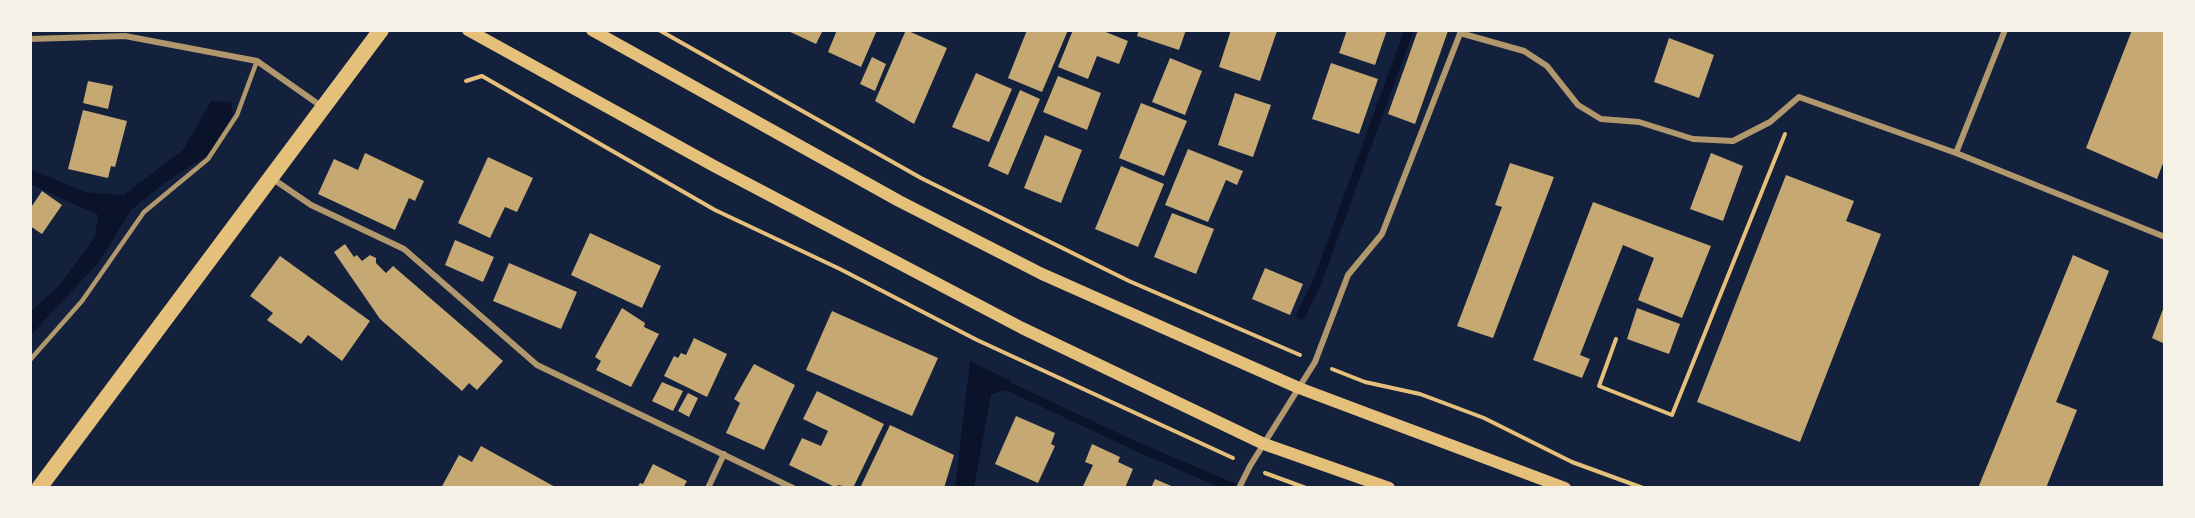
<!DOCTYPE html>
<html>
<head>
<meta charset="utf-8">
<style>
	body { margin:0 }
	#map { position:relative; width:2195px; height:518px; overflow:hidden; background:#14213d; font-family:"Golos Text",sans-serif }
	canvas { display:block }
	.frame { position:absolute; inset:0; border:32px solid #f6f1e7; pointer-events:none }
</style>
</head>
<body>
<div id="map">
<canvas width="2195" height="518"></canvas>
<div class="frame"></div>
</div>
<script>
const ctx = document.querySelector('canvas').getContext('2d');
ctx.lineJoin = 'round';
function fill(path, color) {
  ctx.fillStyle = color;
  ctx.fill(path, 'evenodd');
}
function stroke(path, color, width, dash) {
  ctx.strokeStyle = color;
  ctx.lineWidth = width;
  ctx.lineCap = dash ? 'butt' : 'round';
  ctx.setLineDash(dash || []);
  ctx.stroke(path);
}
fill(new Path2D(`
	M211,101L231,102L233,115L208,155L167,181L131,210L99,262L30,336V312L59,286L95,237L98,215L30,184V173L67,191L124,195L183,150Z
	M970,361L1011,381L1006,390L991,394L974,488H955Z`), '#0b132b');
stroke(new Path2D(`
	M30,174L81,195
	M1301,315L1318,280L1409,30
	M999,382L1142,449L1234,488`), '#0b132b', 9);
fill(new Path2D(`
	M786,30H823L816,44Z
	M837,30H877L861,67L828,52Z
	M906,30L947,48L914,124L875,101Z
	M1027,30H1068L1042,92L1008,78Z
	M1073,30H1101L1128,41L1119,64L1097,56L1088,79L1058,67Z
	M1139,30H1186L1179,50L1137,36Z
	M1231,30L1277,31L1260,81L1219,67Z
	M1347,30H1387L1375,65L1339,53Z
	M1418,30L1448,31L1415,124L1388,114Z
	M2132,30H2157L2165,33V158L2157,179L2086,148Z
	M1669,38L1714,55L1699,98L1654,82Z
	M872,57L886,64L875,91L860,84Z
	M1170,58L1202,71L1185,115L1152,102Z
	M1331,63L1378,79L1359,134L1312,119Z
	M976,73L1012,89L989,142L952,127Z
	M1058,76L1101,93L1087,130L1043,112Z
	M88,81L113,86L108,109L83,103Z
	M1020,90L1040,99L1008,175L988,166Z
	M1235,93L1271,105L1253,157L1218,145Z
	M1141,103L1187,121L1164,176L1119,158Z
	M83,110L127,121L115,167L111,166L108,178L68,169Z
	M1045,135L1082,150L1061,203L1024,188Z
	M1188,149L1243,171L1237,185L1226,180L1208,222L1165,205Z
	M365,153L424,181L415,201L409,198L395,230L318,194L334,159L358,170Z
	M1711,153L1743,166L1723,221L1690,209Z
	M488,157L533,178L517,212L505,207L490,238L458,223Z
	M1510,163L1554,177L1493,338L1457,326L1502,207L1495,205Z
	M1121,166L1164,184L1138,247L1095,229Z
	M1786,175L1854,201L1846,221L1881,234L1800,442L1697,402Z
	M42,191L62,205L42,234L30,226V209Z
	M1593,202L1711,246L1682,318L1638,300L1654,258L1623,245L1580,355L1590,359L1582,378L1533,360Z
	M1172,213L1214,229L1196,274L1154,257Z
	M590,233L661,266L642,308L571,275Z
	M455,240L494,257L483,282L445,265Z
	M345,244L354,257L357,255L362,261L370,255L376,258V263L386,273L393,266L503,361L477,390L469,383L462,391L380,319L334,252Z
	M2073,255L2109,271L2056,402L2077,410L2046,488H1978Z
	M280,256L370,321L342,361L308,335L301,344L267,320L273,313L250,296Z
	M509,263L577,292L561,329L493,301Z
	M1265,268L1303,284L1290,315L1252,299Z
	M2165,304V344L2152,338Z
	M622,308L645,323L644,327L659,334L631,387L596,370L601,361L595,357Z
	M1637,308L1680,324L1669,354L1627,339Z
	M832,311L938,358L912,416L806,370Z
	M694,338L727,354L707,397L664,376L674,356L678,358L681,353L686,355Z
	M754,364L795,385L764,450L726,433L740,403L734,399Z
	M662,382L683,391L673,411L652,401Z
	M817,391L884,424L853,488L838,485L837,488L789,465L802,438L821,446L828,431L803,419Z
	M688,393L698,398L689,417L678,411Z
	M1016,416L1055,433L1051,444L1055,446L1038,483L995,464Z
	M890,425L954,455L944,488H860Z
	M1092,444L1120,457L1118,462L1133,469L1125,488H1082L1093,465L1085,462Z
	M481,446L557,488H441L459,455L472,462Z
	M653,464L687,481L683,488H637L640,483L643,484Z
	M1155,479L1176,488H1151Z`), '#c6a872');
stroke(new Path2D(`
	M659,30L921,178L1129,281L1300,355
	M466,81L482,76L715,210L840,269L977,340L1233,458
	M1616,339L1599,386L1672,415L1785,134
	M1332,369L1365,382L1420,394L1484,418L1572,462L1643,488
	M1265,473L1306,488`), '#e5c07b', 4);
stroke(new Path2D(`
	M30,360L82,301L144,212L208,159L237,115L257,61`), '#b1986c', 4.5);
stroke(new Path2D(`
	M2005,30L1956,153L2165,237
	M1460,33L1524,51L1547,66L1578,105L1601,119L1639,122L1693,139L1733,141L1770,122L1799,97L1956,153
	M30,39L125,36L257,61L321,106
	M273,179L311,205L404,249L537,365L793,488
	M708,488L724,454
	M1239,488L1250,466L1315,362L1348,275L1382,234L1461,31`), '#b1986c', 6);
stroke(new Path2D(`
	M468,30L714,166L1022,328L1264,444L1389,488
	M592,30L899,201L1042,274L1299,388L1565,488`), '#e5c07b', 12);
stroke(new Path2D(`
	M39,488L381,30`), '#e5c07b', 16);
</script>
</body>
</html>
